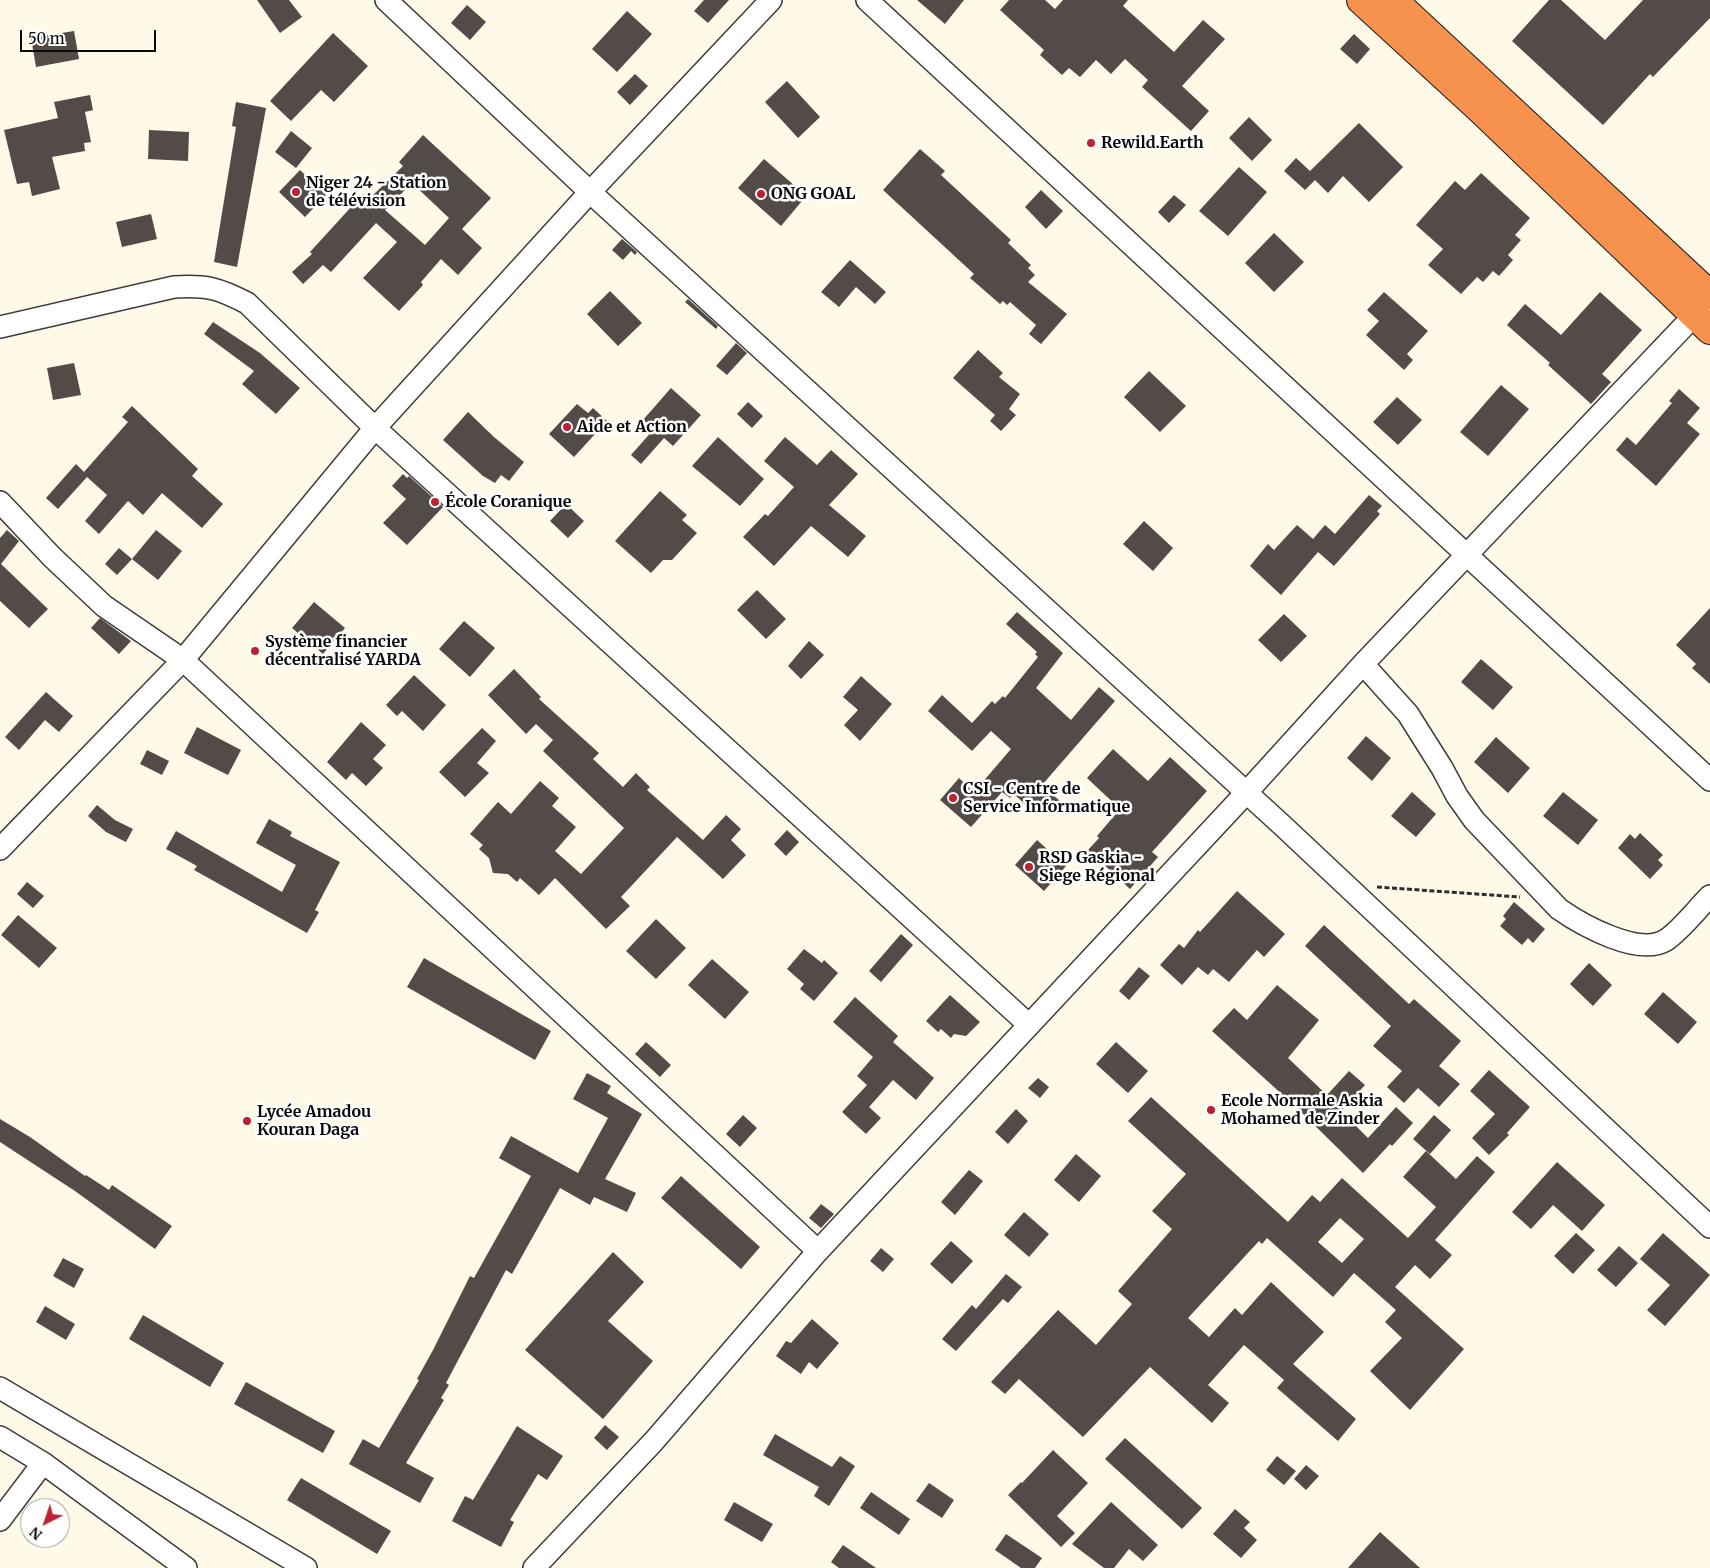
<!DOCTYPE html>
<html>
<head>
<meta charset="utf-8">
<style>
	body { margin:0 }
	#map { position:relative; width:1710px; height:1568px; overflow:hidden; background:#fff9e7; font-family:Merriweather,serif }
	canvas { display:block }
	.north { position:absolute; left:20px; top:1498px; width:50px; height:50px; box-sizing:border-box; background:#fff; border:1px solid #9d9d9d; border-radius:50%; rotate:221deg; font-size:14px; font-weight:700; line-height:20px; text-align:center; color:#0a0a0a }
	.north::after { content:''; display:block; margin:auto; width:18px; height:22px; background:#ba2233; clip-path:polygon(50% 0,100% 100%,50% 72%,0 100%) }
	.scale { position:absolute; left:20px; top:30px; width:136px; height:22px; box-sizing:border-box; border:2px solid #0a0a0a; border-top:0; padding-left:6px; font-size:15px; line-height:18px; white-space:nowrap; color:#0a0a0a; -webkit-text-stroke:4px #fff; paint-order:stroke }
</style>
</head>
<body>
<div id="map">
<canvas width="1710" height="1568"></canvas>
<div class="north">N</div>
<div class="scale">50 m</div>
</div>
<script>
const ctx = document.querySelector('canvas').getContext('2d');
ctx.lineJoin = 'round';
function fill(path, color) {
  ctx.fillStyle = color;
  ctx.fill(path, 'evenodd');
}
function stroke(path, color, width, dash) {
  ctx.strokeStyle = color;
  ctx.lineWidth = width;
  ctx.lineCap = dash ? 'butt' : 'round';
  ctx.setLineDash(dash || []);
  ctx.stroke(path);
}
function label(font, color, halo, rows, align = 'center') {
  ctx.font = font + ' Merriweather,serif';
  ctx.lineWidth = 5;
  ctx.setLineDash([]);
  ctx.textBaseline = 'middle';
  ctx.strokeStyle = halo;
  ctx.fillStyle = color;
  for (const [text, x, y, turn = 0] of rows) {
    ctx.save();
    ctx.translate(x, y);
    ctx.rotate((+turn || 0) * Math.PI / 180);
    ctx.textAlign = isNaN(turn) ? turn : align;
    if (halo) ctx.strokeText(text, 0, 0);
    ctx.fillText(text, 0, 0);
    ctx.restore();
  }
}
fill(new Path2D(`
	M257,0H289L302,17L280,33Z
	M704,0H729L708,23L694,11Z
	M917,0H964L945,24Z
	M1009,0H1045L1055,9L1063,0H1128L1123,6L1174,52L1203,20L1225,39L1182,86L1209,111L1191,131L1142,87L1148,80L1125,59L1111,74L1096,60L1080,77L1069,68L1062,75L1040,55L1044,50L1000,10Z
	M1549,0H1561L1605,40L1643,0H1710V18L1653,77L1650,74L1603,125L1512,41Z
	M467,5L486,22L470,40L451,23Z
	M627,11L652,34L617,72L592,49Z
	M74,31L79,59L36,67L31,38Z
	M333,33L368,66L334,102L321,90L291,121L270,101Z
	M1354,34L1370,49L1357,64L1340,49Z
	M635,74L648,86L630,105L617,92Z
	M787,81L820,117L798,138L765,102Z
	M90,95L93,110L85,112L91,142L84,143L85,151L52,157L60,189L32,196L29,182L17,184L4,130L58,118L54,102Z
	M236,102L266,108L237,267L214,262L236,127L232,126Z
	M1249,117L1272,140L1252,161L1229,138Z
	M1359,123L1403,167L1369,202L1343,176L1328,193L1315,180L1305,190L1284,171L1296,158L1310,171Z
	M149,130L189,132L188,161L148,159Z
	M291,131L312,148L296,168L275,152Z
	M423,135L491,198L462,229L482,248L458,275L441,259L421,282L423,285L399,311L363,278L397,242L376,223L331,272L323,265L303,284L292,272L312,254L310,252L363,194L369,199L403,166L399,162ZM412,183L449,218L425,245L385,210Z
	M920,149L945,171L941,175L1011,240L1008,243L1031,265L1028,268L1035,275L1028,282L1067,314L1041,344L1029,334L1036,325L1010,302L1007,305L1003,301L1000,304L970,278L974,274L883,190Z
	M764,159L795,186L791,192L802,201L781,226L738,188Z
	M1239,167L1267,192L1228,236L1199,211Z
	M300,170L326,195L305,217L279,192Z
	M1481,173L1530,218L1515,235L1521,240L1508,255L1513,260L1499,276L1493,271L1483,282L1477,277L1461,294L1428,265L1443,249L1416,225L1455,181L1465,190Z
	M1041,190L1063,211L1046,229L1025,207Z
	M1174,195L1186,205L1169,223L1158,212Z
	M151,214L157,239L122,247L116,222Z
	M1274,233L1304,262L1274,292L1245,263Z
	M622,239L637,252L635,255L631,251L623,260L612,250Z
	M850,260L886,292L875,304L856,287L839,307L821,292Z
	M610,291L642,323L618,346L587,314Z
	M1384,292L1428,331L1407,354L1413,360L1404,370L1366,335L1379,321L1367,310Z
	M1600,292L1642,330L1602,374L1611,382L1591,404L1548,365L1550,363L1507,325L1525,304L1561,335Z
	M688,299L718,326L716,329L685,302Z
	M213,322L260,353L300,388L276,414L242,384L254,371L204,334Z
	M736,343L747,353L727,375L716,366Z
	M978,350L1003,373L999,377L1020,394L1009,409L1016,415L1001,431L990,421L995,415L953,378Z
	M74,363L81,395L53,400L47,368Z
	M1149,371L1186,406L1160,432L1124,397Z
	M1501,385L1529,409L1488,456L1460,432Z
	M671,388L701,415L673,446L664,438L641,464L631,455L654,429L643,420Z
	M1679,389L1700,408L1687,423L1700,434L1656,486L1616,450L1627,437L1636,445L1672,403L1669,401Z
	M1397,397L1422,420L1398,445L1373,422Z
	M748,402L763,416L752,428L737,414Z
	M577,404L588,413L593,408L607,421L574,457L549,434Z
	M132,406L198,469L192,476L223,504L202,528L162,493L143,515L128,501L99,534L85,521L107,495L87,477L58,509L46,498L76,464L84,472L128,422L122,417Z
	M468,412L494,437L524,462L509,481L501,475L495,483L483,476L443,440Z
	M718,437L764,479L740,506L692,466Z
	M785,437L817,465L831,450L858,474L829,505L866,536L848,557L811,526L774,566L743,537L765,514L768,516L794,487L764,461Z
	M403,474L407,478L409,476L443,507L407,545L383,523L406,499L392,486Z
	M660,491L687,515L682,520L697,533L672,560H663L651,573L615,541Z
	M1369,495L1382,506L1377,511L1380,514L1334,566L1318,552L1281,595L1250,566L1268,544L1274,550L1297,525L1313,539L1325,525L1335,534Z
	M566,504L584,521L568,538L550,521Z
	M1144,521L1173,548L1153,571L1123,544Z
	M7,530L19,541L1,564L48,609L29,628L0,601V538Z
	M156,530L182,551L158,580L132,559Z
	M119,548L132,559L117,575L105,564Z
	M757,590L786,619L766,639L737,610Z
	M314,602L345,628L323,654L292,628Z
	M1710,608V684L1692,668L1696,664L1676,645Z
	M1017,612L1063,653L1036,688L1071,720L1099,687L1115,701L1042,785L1061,802L1051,814L1038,802L1031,810L1014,794L1010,798L1002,792L971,827L940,800L959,778L974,792L1011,749L991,731L972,751L928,711L942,695L972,723L992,701L995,704L1003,696L1005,698L1038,657L1035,654L1037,652L1006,624Z
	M1284,614L1307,636L1281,662L1258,640Z
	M100,618L131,641L119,654L91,628Z
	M464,621L495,648L470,677L439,649Z
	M809,641L824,655L801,679L788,666Z
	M1481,659L1513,687L1493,710L1461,682Z
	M514,669L541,697L539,699L599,753L593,759L623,787L636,773L650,787L647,790L703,840L726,815L741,829L731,840L746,855L723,879L677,837L621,897L630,906L606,929L555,878L539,895L520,878L517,882L508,874L493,873L489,858L479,849L483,845L470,834L498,802L511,814L540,781L559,798L552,806L576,827L555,851L581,874L624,828L543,751L553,740L536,724L526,734L488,695Z
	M414,675L446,705L423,731L402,711L397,716L386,705Z
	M861,676L892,704L860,741L844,725L858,710L843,697Z
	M46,692L73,716L59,732L45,720L19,750L5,737Z
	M361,722L386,745L373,759L383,768L366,786L352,773L346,780L327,762Z
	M197,727L241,750L228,775L184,753Z
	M482,728L496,741L477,763L489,773L465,797L439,772Z
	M1366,736L1391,758L1372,781L1347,758Z
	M1496,737L1530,768L1508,793L1474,762Z
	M1113,749L1148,781L1170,757L1207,791L1152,852L1158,857L1130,889L1088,850L1099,838L1097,836L1120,809L1087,778Z
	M147,750L169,761L162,775L140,764Z
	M1412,792L1436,814L1416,837L1391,816Z
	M1563,792L1598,820L1578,845L1543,816Z
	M97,805L115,820L133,829L126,842L106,832L88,816Z
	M269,819L292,832L290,836L340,862L315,910L319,912L307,933L194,870L197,866L166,849L176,831L282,892L296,865L256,843Z
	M787,830L799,842L786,856L774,844Z
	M1640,833L1663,855L1658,860L1663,865L1650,879L1618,848L1630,834L1635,839Z
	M1037,840L1066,866L1044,891L1015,865Z
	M27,882L44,896L33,908L17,894Z
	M1237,891L1285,934L1264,957L1257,950L1229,982L1213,969L1208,975L1198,967L1182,985L1160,965L1179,944L1184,948L1198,930L1200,932Z
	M1514,902L1545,929L1533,943L1528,938L1522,945L1500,926L1506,919L1503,916Z
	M18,915L57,948L39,968L1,935Z
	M656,919L686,948L656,979L626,951Z
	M1324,925L1409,1004L1414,999L1461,1041L1439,1066L1460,1084L1439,1107L1418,1088L1404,1103L1387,1087L1402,1071L1373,1046L1391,1026L1305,946Z
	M901,934L913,945L881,982L869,971Z
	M804,949L822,963L824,960L838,973L814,1001L800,989L804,984L787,969Z
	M424,958L551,1031L535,1060L407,987Z
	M712,959L749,992L725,1019L688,985Z
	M1589,963L1612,985L1593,1006L1570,984Z
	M1139,967L1150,976L1129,1000L1119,991Z
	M1277,985L1319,1020L1288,1058L1327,1095L1349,1071L1365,1085L1341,1111L1368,1138L1396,1107L1413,1123L1392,1146L1390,1144L1363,1173L1295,1106L1212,1031L1234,1008L1247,1020Z
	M1663,992L1697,1022L1678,1044L1644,1014Z
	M950,995L980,1022L966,1036L954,1034L951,1038L941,1029L938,1032L926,1021Z
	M855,997L898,1036L893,1042L934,1078L916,1100L893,1080L869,1107L881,1118L866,1134L842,1112L867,1085L857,1076L873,1057L833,1022Z
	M646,1042L671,1065L660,1077L635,1054Z
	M1116,1042L1148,1071L1128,1093L1096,1064Z
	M1489,1070L1530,1107L1507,1133L1509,1135L1489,1155L1472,1138L1495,1114L1470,1091Z
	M587,1073L611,1086L607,1093L642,1114L605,1179L636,1193L627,1212L594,1197L590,1205L560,1188L512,1274L506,1270L446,1383L449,1385L441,1398L444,1400L406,1463L434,1478L420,1503L349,1464L363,1439L379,1448L419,1380L417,1379L433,1350L470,1276L474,1278L531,1176L499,1158L511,1136L578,1173L608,1118L573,1099Z
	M1038,1078L1049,1087L1040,1098L1028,1088Z
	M1151,1097L1288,1222L1312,1195L1320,1202L1342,1178L1408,1238L1436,1207L1403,1177L1426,1151L1456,1179L1477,1156L1495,1172L1435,1240L1452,1255L1430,1279L1415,1265L1395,1287L1464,1349L1410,1410L1370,1371L1402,1338L1385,1322L1396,1310L1354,1273L1333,1297L1267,1238L1262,1244L1259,1241L1188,1318L1209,1337L1235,1308L1242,1315L1271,1282L1324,1332L1293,1364L1356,1419L1338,1441L1277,1388L1284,1380L1244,1345L1208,1385L1229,1403L1212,1423L1150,1367L1083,1437L1019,1379L1005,1394L991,1382L1058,1310L1096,1345L1132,1304L1118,1291L1172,1229L1152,1211L1186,1174L1128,1121ZM1340,1218L1364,1239L1342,1263L1318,1242Z
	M1016,1109L1028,1121L1008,1144L995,1132Z
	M743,1115L757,1128L740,1147L726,1134Z
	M1434,1115L1451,1130L1430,1154L1413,1139Z
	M0,1119L30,1137L85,1176L86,1175L109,1190L112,1185L172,1226L155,1249L75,1191L0,1142Z
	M1076,1154L1101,1176L1079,1202L1054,1180Z
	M1557,1162L1605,1205L1582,1231L1553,1205L1531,1229L1512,1212Z
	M969,1170L983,1181L955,1215L941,1202Z
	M681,1176L760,1247L741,1269L661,1198Z
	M821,1204L834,1214L821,1228L809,1218Z
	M1024,1212L1049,1234L1029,1257L1004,1235Z
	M1576,1233L1595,1250L1573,1274L1554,1256Z
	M1663,1233L1710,1275L1665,1326L1647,1310L1670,1285L1640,1259Z
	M951,1241L973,1261L952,1284L930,1264Z
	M1619,1246L1638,1263L1616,1287L1597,1270Z
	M881,1248L894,1259L883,1272L870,1261Z
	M613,1252L644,1282L608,1321L653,1361L603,1419L525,1350Z
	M63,1258L84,1269L74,1288L53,1276Z
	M1006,1274L1022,1287L1008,1303L1003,1299L956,1351L942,1339L972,1305L976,1309Z
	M45,1306L75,1324L66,1340L36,1322Z
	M143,1315L224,1363L210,1387L129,1339Z
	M812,1319L839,1343L817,1369L809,1362L801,1374L776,1356L786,1341L791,1343Z
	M246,1382L335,1431L323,1453L234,1404Z
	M605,1425L619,1437L607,1450L594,1438Z
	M517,1426L563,1456L547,1480L538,1474L510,1520L514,1522L501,1547L452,1521L465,1496L473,1500Z
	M775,1434L832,1467L840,1456L855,1466L829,1506L814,1496L819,1487L763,1455Z
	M1125,1438L1202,1508L1182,1529L1105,1459Z
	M1053,1450L1088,1483L1057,1516L1075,1533L1061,1547L1008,1495L1021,1482L1022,1483Z
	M1277,1456L1296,1471L1284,1485L1266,1470Z
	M1306,1465L1319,1476L1306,1490L1294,1479Z
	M301,1478L391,1531L377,1554L287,1500Z
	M929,1483L954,1500L942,1518L916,1501Z
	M871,1492L910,1519L899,1535L860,1508Z
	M734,1502L773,1524L762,1542L724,1520Z
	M1111,1502L1158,1545L1143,1561L1129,1549L1114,1568H1104L1072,1544Z
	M1235,1509L1250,1522L1244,1528L1257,1540L1241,1558L1213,1534Z
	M1380,1532L1420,1568H1348Z
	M1006,1534L1042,1558L1035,1568H1021L995,1550Z
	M843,1545L876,1568H839L831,1562Z`), '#534b47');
const minor = new Path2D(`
	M386,0L590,192L1283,826L1710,1227
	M867,0L1710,780
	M0,327L174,287C206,285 218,288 247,303L375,428L1029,1025
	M0,502L52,557L104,606L183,660L818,1251
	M1363,664L1408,714L1442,768L1457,796L1474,820L1559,909C1582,925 1639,957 1666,940C1682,929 1696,910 1710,896
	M0,849L183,660L375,428L590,192L771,0
	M0,1388L306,1568
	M0,1437L43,1463L186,1568
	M0,1520L43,1463
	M534,1568L654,1441L818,1251L1246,793L1363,664L1704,305`);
const highway = new Path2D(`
	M1361,0L1482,111L1710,330
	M1393,0L1710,295`);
stroke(minor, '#3d3d3d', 24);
stroke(highway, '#1b1b1b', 30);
stroke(new Path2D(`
	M1377,887L1520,897`), '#2c2c2c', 3, [5, 2.5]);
stroke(minor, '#fff', 21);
stroke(highway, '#f6914e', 28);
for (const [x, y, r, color] of [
	[1091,143,5,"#ba2233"],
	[296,192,5,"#ba2233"],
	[761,194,5,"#ba2233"],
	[567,427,5,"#ba2233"],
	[435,502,5,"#ba2233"],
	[255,651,5,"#ba2233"],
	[953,798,5,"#ba2233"],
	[1029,867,5,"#ba2233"],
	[1211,1110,5,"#ba2233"],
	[247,1121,5,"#ba2233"]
]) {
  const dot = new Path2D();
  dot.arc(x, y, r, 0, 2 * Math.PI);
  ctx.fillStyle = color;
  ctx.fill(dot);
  stroke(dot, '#fff', 2);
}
label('bold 16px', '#0a0a0a', '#fff', [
	["Rewild.Earth",1101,143],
	["Niger 24 - Station",306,183],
	["de télévision",306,201],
	["ONG GOAL",771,194],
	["Aide et Action",577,427],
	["École Coranique",445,502],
	["Système financier",265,642],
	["décentralisé YARDA",265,660],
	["CSI - Centre de",963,789],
	["Service Informatique",963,807],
	["RSD Gaskia -",1039,858],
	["Siege Régional",1039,876],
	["Ecole Normale Askia",1221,1101],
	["Mohamed de Zinder",1221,1119],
	["Lycée Amadou",257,1112],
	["Kouran Daga",257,1130]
], 'left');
</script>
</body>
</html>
